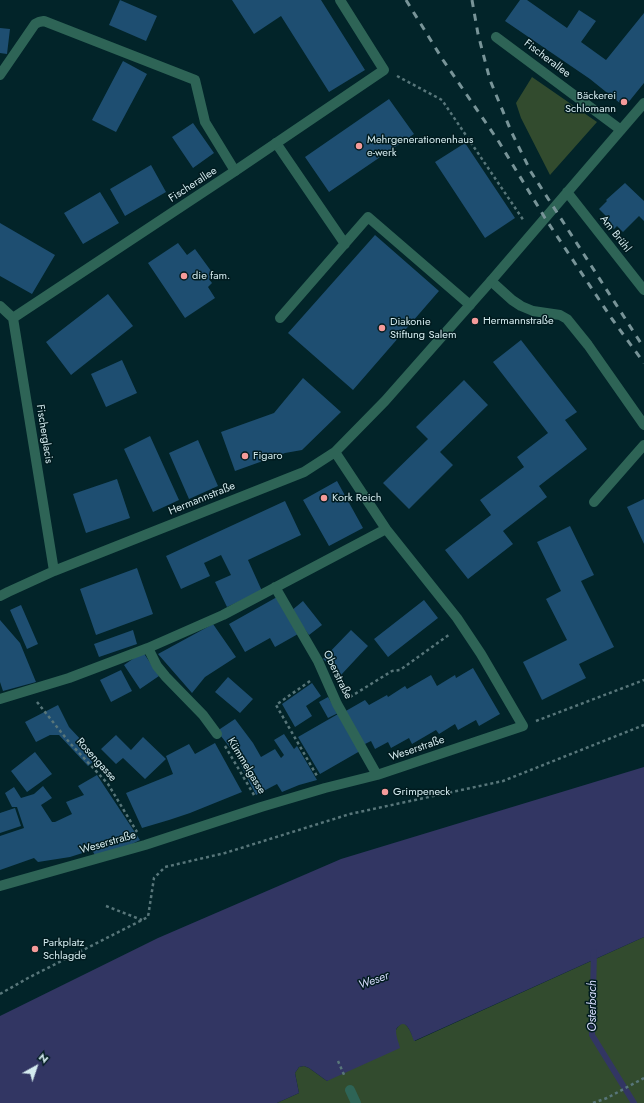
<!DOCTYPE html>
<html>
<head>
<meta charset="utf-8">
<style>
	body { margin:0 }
	#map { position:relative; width:644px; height:1103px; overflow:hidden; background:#022429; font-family:Jost,sans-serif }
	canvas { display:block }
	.north { position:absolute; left:16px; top:1047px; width:40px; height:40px; -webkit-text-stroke:3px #001b1f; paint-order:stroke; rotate:40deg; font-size:11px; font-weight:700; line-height:16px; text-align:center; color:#d4ebef }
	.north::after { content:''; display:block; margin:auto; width:14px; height:18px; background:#d4ebef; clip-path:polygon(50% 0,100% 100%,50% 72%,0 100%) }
</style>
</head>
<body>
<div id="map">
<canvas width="644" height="1103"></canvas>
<div class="north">N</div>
</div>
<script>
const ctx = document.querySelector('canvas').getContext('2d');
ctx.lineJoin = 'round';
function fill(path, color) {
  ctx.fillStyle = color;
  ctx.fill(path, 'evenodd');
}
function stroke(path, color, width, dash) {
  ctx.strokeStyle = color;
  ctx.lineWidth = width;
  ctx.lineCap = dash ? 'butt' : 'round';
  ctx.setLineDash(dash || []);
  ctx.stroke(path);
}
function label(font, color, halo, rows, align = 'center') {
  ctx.font = font + ' Jost,sans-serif';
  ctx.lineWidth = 3;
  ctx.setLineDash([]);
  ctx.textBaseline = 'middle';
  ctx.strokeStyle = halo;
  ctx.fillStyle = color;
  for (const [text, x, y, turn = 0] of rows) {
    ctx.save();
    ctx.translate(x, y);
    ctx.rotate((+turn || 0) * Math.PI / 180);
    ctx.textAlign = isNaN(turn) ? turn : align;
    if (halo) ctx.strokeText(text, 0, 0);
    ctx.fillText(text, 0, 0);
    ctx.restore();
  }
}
fill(new Path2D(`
	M532,77L597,122L550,175L521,118L516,103Z
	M644,937V1103H277L299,1093L295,1073L299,1067L304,1066L309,1068L327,1081L396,1030C405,1013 411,1034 415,1041Z`), '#324b2e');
fill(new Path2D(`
	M644,767V937L414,1041C412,1036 407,1018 399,1026C397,1027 396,1029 396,1031C396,1037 399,1043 400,1048L327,1081L309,1068L304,1066L299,1067L295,1073L299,1093L277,1103H0V1016L158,938L341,859Z`), '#323663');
stroke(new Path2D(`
	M594,952L592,1035L634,1103`), '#323663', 6);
fill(new Path2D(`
	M120,0L157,16L146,41L109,25Z
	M232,0H321L365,70L329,92L281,16L254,34Z
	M520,0H527L567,28L579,10L596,21L581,42L606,60L644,13V83L627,104H621L590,79L505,21Z
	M0,28L10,29L7,54L0,53Z
	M123,61L147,74L116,132L92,120Z
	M389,99L414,134L329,192L305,157Z
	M193,123L214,153L193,168L172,137Z
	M465,143L515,218L485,238L435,162Z
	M151,165L166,192L125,216L110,189Z
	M625,183L644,201V221L639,216L623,232L617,226L614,229L610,226L605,221L608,218L599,209L607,201L606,200Z
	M100,192L119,223L83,244L64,213Z
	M0,223L55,255L32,294L0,276Z
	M375,235L439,291L353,390L288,333Z
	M178,243L187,255L195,249L214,275L209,279L212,283L208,287L215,298L185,318L148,263Z
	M108,294L133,326L71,375L46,342Z
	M521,340L577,412L565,420L587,449L539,486L547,497L503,531L513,544L468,579L445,550L491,515L480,500L524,467L517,457L548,433L493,362Z
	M122,360L137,393L106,407L91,374Z
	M303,378L341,412L302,450L285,453L235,471L221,432L274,413Z
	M464,380L488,405L440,452L453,465L409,509L383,483L428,439L416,427Z
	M150,436L179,500L153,512L124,449Z
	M198,440L218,486L189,499L169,453Z
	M117,479L130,518L86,533L73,494Z
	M337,481L363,528L329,546L303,500Z
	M644,499V544L627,507Z
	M285,501L301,535L248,560L262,591L227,607L215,582L231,575L221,555L204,563L210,576L181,589L166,556Z
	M570,526L594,575L581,581L614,647L579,664L586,678L542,700L523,662L567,640L546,599L561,591L537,542Z
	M137,568L153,614L96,635L80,589Z
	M277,597L298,634L275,647L270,638L245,652L229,624Z
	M424,600L438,618L388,657L374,639Z
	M303,601L322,625L309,635L291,611Z
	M21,605L38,644L27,649L10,610Z
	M0,620L20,643L36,682L3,691L0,682Z
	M213,624L236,657L205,677L192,693L158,654Z
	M133,630L137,644L99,657L94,644Z
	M351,630L368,646L341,675L323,659Z
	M143,652L159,676L140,689L124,665Z
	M473,668L500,714L479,726L476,720L458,730L455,724L439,734L436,730L412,744L409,738L391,748L388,742L375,749L371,741L363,745L344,712L365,700L369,705L387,695L388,697L405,686L407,689L431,675L437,686L455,675L456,678Z
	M121,670L132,691L111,702L100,680Z
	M228,677L253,699L240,713L215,692Z
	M312,683L321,696L306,706L312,716L295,727L282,704Z
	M328,697L338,713L328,718L319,702Z
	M58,705L69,727L98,758L88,766L59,735H50L36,742L25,722Z
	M338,714L360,751L320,774L298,737Z
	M235,719L253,743L261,757L275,749L281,758L284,755L274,740L284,734L294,749L297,746L317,780L299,785L282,792L277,784L256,795L235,754L217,731Z
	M116,735L131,750L143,737L166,759L145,779L123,758L116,764L101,749Z
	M215,743L242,792L190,813L169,820L142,828L126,793L173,774L166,756L189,744L195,754Z
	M35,752L52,774L27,792L11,771Z
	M97,775L140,840L120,850L96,857L92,850L70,857L38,862L34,858L0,870V836L24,828L17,807H12L5,793L14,787L21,798L34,794L43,786L52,798L41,805L52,822H55L72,814L66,802L84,795L78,786Z
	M15,808L21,826L0,833V813Z`), '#1e4e71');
stroke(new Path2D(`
	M397,76L442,100L524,221
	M310,681L276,705L317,776
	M350,697L392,671L400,670L450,634
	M37,702L69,742L108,784L137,832
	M536,721L644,680
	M225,746L254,795
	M106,906L142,920
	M0,994L28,978L148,917L154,878L165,867L225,853L350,814L503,781L644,725
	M338,1061L345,1077
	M593,1103L607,1098L644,1078`), '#58767a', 2.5, [3, 3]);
stroke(new Path2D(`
	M0,75L35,24L39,22L44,21L195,80L205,122L235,171
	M276,143L345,244
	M491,281L512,300L521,306L533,311L560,315L567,319L588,345L644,425
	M280,318L368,217L470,305
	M594,502L644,445
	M350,1090L356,1103`), '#2e6456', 10);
stroke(new Path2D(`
	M496,37L621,130
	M567,192L644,290
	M0,306L13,318L54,571
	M13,318L235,171L384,70L340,0
	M275,587L318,661L337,704L377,775
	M0,596L8,592L54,571L304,472L335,452L385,401L491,281L644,103
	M148,648L157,666L166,677L203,715L217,734
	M0,699L69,678L148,648L223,615L386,529
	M0,886L145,845L261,807L325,788L377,775L523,726L481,654L457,618L386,529L335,452`), '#2e6456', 10);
stroke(new Path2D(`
	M406,0L443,60L499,142L545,218L612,319L644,363
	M472,0L478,34L490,80L511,131L531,172L644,348`), '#789498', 3, [7, 7]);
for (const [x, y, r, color] of [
	[624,102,4,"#f59b9a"],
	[359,146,4,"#f59b9a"],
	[184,276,4,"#f59b9a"],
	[475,321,4,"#f59b9a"],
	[382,328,4,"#f59b9a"],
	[245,456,4,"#f59b9a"],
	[324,498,4,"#f59b9a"],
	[385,792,4,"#f59b9a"],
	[35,949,4,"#f59b9a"]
]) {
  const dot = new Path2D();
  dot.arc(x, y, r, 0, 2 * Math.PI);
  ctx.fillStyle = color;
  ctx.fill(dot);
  stroke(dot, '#001b1f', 1.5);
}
label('11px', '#d4ebef', '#001b1f', [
	["Fischerallee",547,59,37],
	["Fischerallee",193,185,-33],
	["Am Brühl",615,234,52],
	["Fischerglacis",44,434,81],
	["Hermannstraße",202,499,-22],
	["Oberstraße",337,675,64],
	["Weserstraße",417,749,-19],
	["Rosengasse",96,760,48],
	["Kümmelgasse",246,766,59],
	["Weserstraße",108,843,-16]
]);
label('11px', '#d4ebef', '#001b1f', [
	["Bäckerei",616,96,"right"],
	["Schlomann",616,109,"right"],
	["Mehrgenerationenhaus",367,140],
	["e-werk",367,153],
	["die fam.",192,276],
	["Hermannstraße",483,321],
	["Diakonie",390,322],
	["Stiftung Salem",390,335],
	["Figaro",253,456],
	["Kork Reich",332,498],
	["Grimpeneck",393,792],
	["Parkplatz",43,943],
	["Schlagde",43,956]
], 'left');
label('italic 12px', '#d2d8f7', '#001b1f', [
	["Weser",374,981,-20],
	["Osterbach",593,1006,-90]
]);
</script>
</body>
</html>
